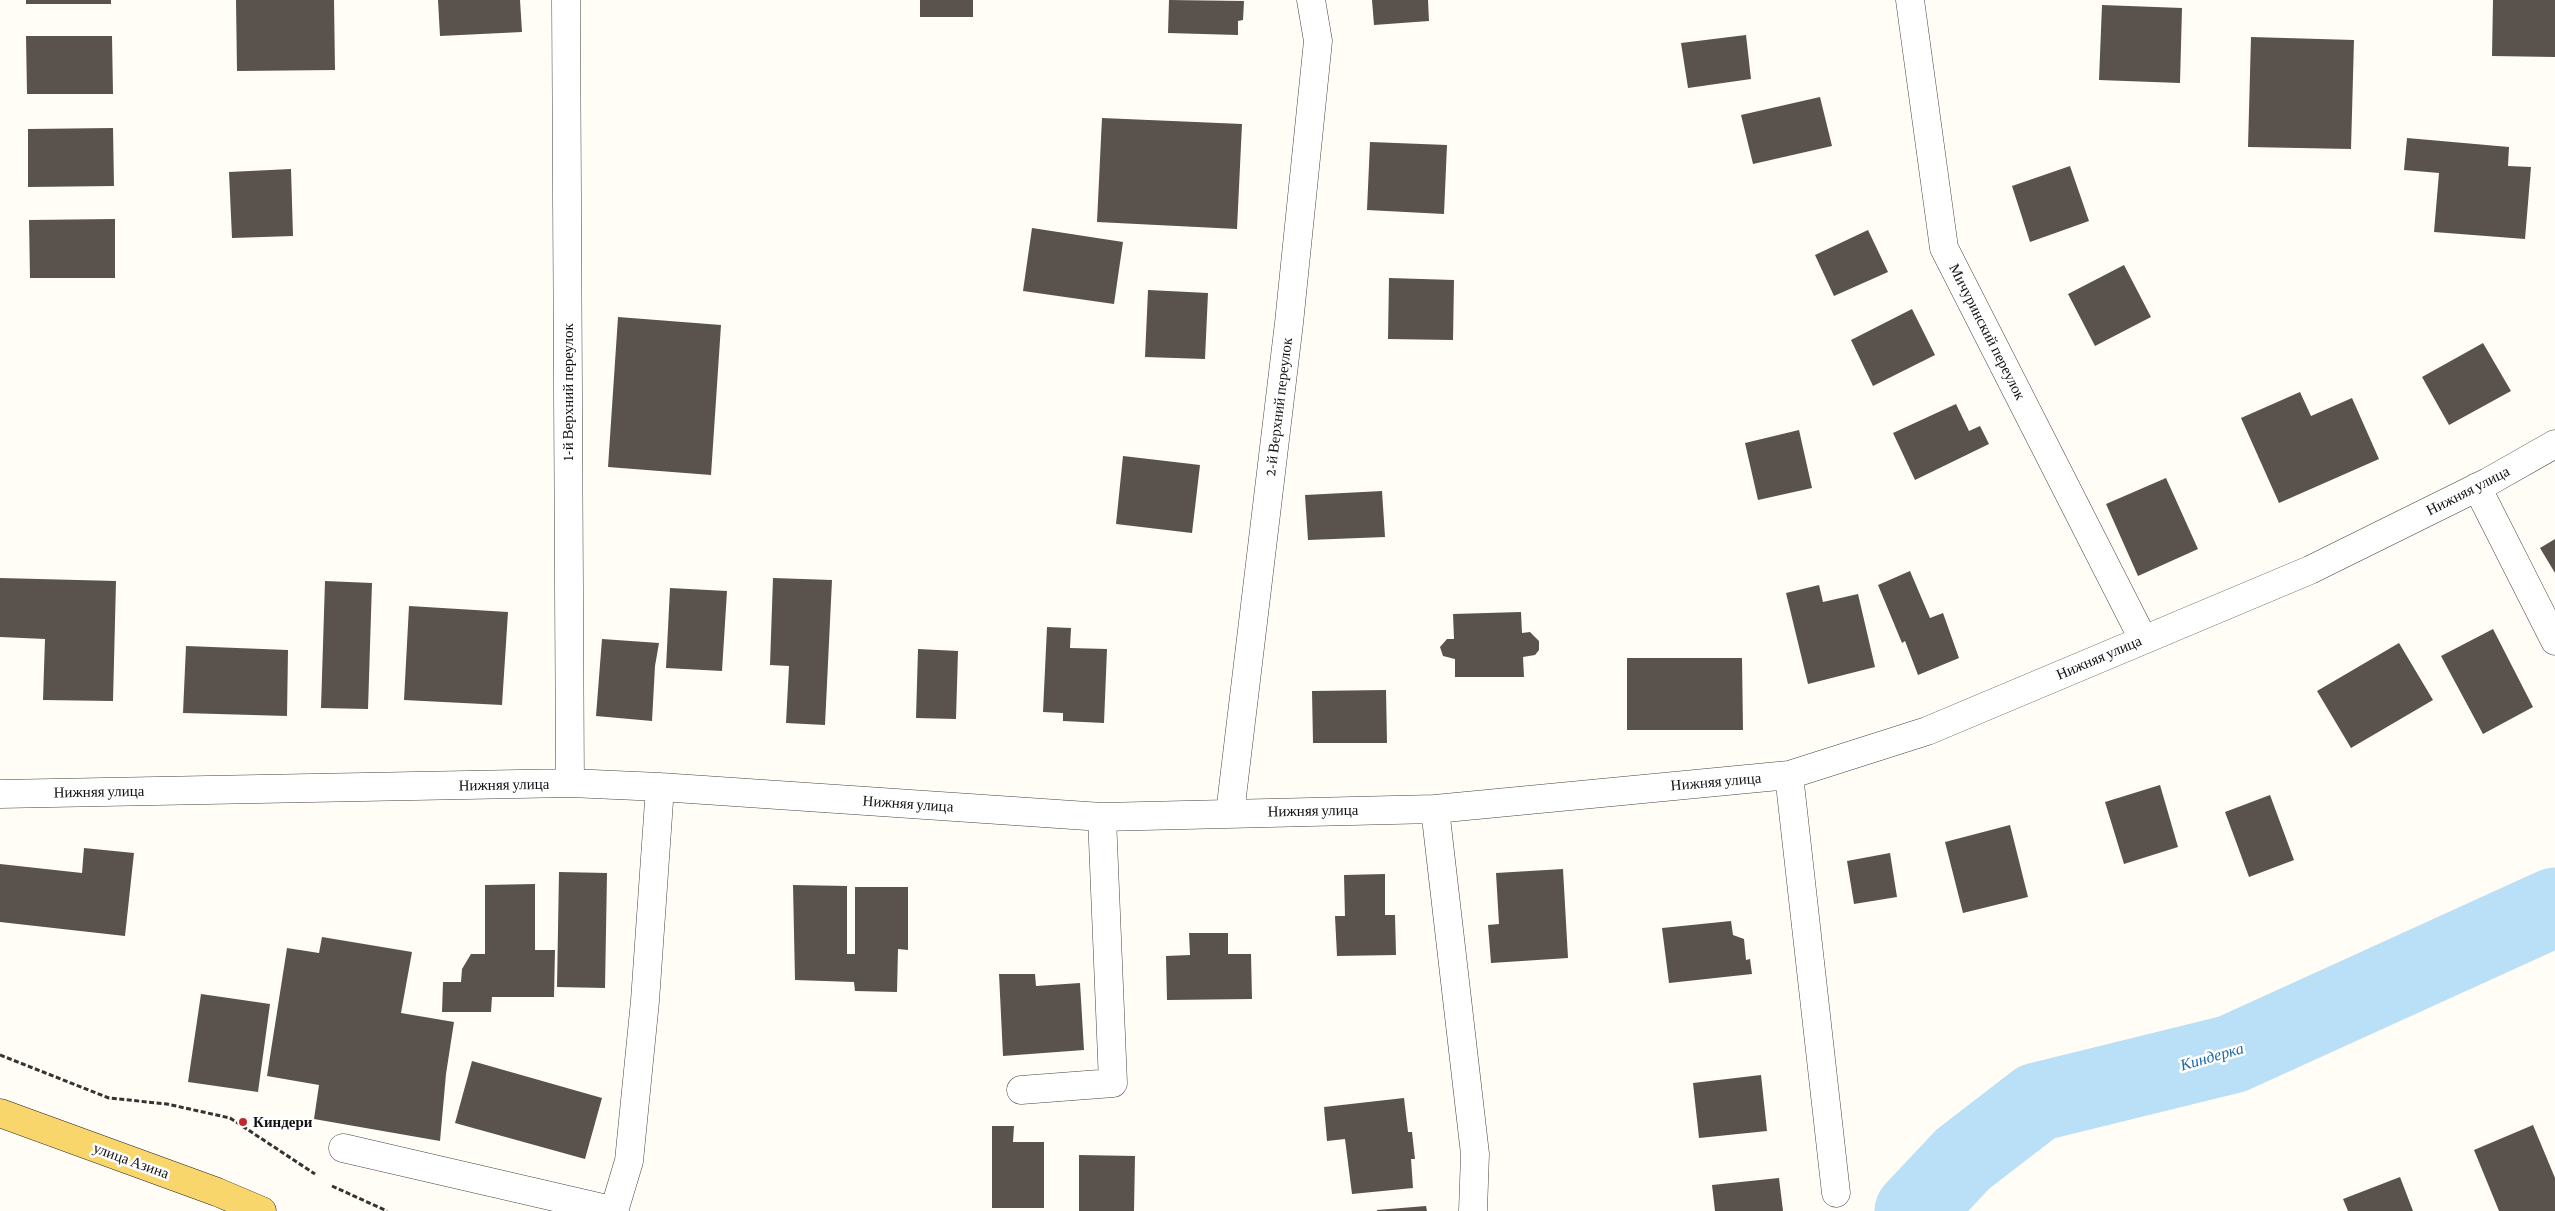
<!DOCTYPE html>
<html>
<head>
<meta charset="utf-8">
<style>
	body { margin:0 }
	canvas { display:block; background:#fffdf5 }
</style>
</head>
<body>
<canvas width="2555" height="1211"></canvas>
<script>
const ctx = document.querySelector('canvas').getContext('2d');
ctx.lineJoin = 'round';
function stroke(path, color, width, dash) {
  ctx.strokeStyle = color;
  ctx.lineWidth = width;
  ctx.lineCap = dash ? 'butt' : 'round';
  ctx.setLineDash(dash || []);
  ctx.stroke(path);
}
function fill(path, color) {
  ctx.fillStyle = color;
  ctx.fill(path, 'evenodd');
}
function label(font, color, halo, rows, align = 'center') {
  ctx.font = font + ' "Crimson Pro",serif';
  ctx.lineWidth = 5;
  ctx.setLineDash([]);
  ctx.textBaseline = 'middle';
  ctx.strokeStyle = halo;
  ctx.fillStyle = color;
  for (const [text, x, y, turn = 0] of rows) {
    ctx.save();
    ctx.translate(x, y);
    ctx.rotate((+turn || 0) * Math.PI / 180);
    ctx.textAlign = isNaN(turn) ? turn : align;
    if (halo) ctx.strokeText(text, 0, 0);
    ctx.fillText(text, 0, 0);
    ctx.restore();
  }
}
stroke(new Path2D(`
	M1914,1211L1963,1159L2037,1102L2232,1054L2555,907`), '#b9e0f7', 79);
fill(new Path2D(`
	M26,0H111V4H26Z
	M236,0H334L335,70L237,71Z
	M438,0H520L522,32L440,36Z
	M920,0H973V17H920Z
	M1169,0L1244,1L1243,20L1238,21V35L1168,33Z
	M1372,0H1428L1429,21L1374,25Z
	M2493,0H2555V57L2492,56Z
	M2102,5L2182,8L2180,83L2099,80Z
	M1746,35L1751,79L1688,88L1681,43Z
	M26,36H112L113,94H27Z
	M2251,37L2354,40L2351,149L2248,147Z
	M1820,97L1832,146L1753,164L1741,115Z
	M1102,118L1242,124L1237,229L1097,222Z
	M113,128L114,186L28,187V129Z
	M2407,138L2509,147L2508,166L2531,167L2525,239L2434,232L2439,173L2404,170Z
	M1370,142L1447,145L1444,214L1367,210Z
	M2070,166L2089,221L2030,242L2012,186Z
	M291,169L293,236L232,238L229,172Z
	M115,219V278H30L29,220Z
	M1032,228L1123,242L1114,304L1023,291Z
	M1868,230L1888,272L1834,296L1815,255Z
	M2124,265L2151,317L2095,346L2068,294Z
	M1389,278L1454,280L1453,340L1388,339Z
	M1148,290L1208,293L1205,359L1145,357Z
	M1912,309L1935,355L1873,386L1851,340Z
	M618,317L721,325L711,475L608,467Z
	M2483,343L2511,391L2449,425L2422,377Z
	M2300,392L2311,416L2352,398L2379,459L2279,503L2241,418Z
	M1956,404L1969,431L1980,426L1989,444L1915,480L1893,433Z
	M1799,430L1812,488L1758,500L1745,443Z
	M1123,456L1200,465L1192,533L1116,524Z
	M2166,478L2198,549L2138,576L2106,504Z
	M1382,491L1385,537L1308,540L1305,495Z
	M2555,539V573L2540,548Z
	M1910,571L1930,618L1943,613L1959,658L1918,675L1905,641L1902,643L1878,585Z
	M0,578L116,581L113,701L43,700L45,639L0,637Z
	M773,578L832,580L825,725L786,723L789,666L770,665Z
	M325,581L372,583L368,709L321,708Z
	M1819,585L1823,602L1858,594L1875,667L1808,684L1786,593Z
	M670,588L727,591L722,671L666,668Z
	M409,606L508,612L502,705L404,700Z
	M1521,612L1522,633L1530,632L1539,641V650L1535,655L1523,657L1524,677H1455V659L1443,656L1440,647L1447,639H1454L1453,614Z
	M1047,627L1071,628L1070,648L1107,649L1104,723L1063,721V713L1043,712Z
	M2493,629L2533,707L2483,734L2441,656Z
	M602,639L659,643L655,666L652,721L596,716Z
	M2399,643L2433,700L2351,748L2317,691Z
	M186,646L288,650L287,716L183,713Z
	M918,649L958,651L956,719L916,718Z
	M1627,658H1742L1743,730H1627Z
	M1386,690L1387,743H1313L1312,691Z
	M2160,785L2178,847L2124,864L2105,802Z
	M2270,795L2294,860L2249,877L2225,812Z
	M2010,825L2028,897L1963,913L1945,842Z
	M84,848L134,853L125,936L0,922V864L82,873Z
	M1890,853L1897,897L1854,904L1847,861Z
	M1563,869L1568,958L1491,963L1488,925L1499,924L1496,873Z
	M559,872L607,873L605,988L557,987Z
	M1385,874V915H1395L1396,955L1337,956L1335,916H1345L1344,875Z
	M535,884V950H555L554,997H492L491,1012H442L443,982H461L462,969L471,954H485V885Z
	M793,885L847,886V954H855V887H908V950L898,949L897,992L855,991L854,982L795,980Z
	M1731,921L1733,935L1744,939L1746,960L1750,959L1752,974L1669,983L1662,928Z
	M1189,933H1228V954H1251L1252,999L1167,1000L1166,956L1190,955Z
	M322,937L412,952L401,1013L454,1022L446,1074L440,1141L314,1119L319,1085L267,1076L287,948L319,953Z
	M999,974H1035L1036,986L1080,983L1084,1050L1003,1056Z
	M201,994L270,1004L258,1092L188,1082Z
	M472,1061L602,1098L585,1159L455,1123Z
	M1761,1075L1767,1131L1699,1138L1693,1083Z
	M1404,1098L1408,1132H1412L1415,1159H1411L1413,1188L1352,1194L1345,1139L1327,1141L1324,1107Z
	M2533,1125L2555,1178V1211H2499L2474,1150Z
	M992,1126H1014L1013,1142H1044V1208H992Z
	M1079,1155L1135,1156L1134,1211H1079Z
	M2400,1177L2413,1211H2348L2343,1199Z
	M1779,1178L1783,1211H1715L1712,1185Z
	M1426,1206L1427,1211H1377V1210Z`), '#5a524d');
const minor = new Path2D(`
	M566,0L570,783
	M1910,0L1944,248L2143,639
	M2477,487L2555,641
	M1789,775L1836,1193
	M0,794L570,783L660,787L1102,817L1435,809L1789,775L1927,731L2310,570L2488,482L2555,444
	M1435,809L1475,1154L1473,1211
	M1230,813L1289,323L1318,41L1311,0
	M1021,1090L1113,1083L1102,817
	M343,1148L615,1211
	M614,1211L629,1161L645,1001L660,787`);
const major = new Path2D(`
	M0,1113L217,1192L262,1211`);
stroke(minor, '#444', 29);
stroke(major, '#222', 29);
stroke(new Path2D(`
	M0,1055L109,1098L167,1104L230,1118L315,1174
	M332,1186L387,1211`), '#333', 3, [5, 2.5]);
stroke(minor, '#fff', 28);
stroke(major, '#f9d66b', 28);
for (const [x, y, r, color] of [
	[243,1122,5,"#c4262e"]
]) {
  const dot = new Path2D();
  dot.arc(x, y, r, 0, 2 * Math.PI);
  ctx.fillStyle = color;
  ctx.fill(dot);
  stroke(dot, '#fff', 2);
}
label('15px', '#111', '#fff', [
	["Мичуринский переулок",1987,332,63],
	["1-й Верхний переулок",568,392,-90],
	["2-й Верхний переулок",1279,407,-83],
	["Нижняя улица",2468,491,-27],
	["Нижняя улица",2099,658,-23],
	["Нижняя улица",1716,782,-5],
	["Нижняя улица",504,785,-1],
	["Нижняя улица",99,792,-1],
	["Нижняя улица",908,804,4],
	["Нижняя улица",1313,811,-1],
	["улица Азина",131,1161,20]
]);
label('bold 15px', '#111', '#fff', [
	["Киндери",253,1122]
], 'left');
label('italic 16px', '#1768a6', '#fff', [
	["Киндерка",2212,1057,-16]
]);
</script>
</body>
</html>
